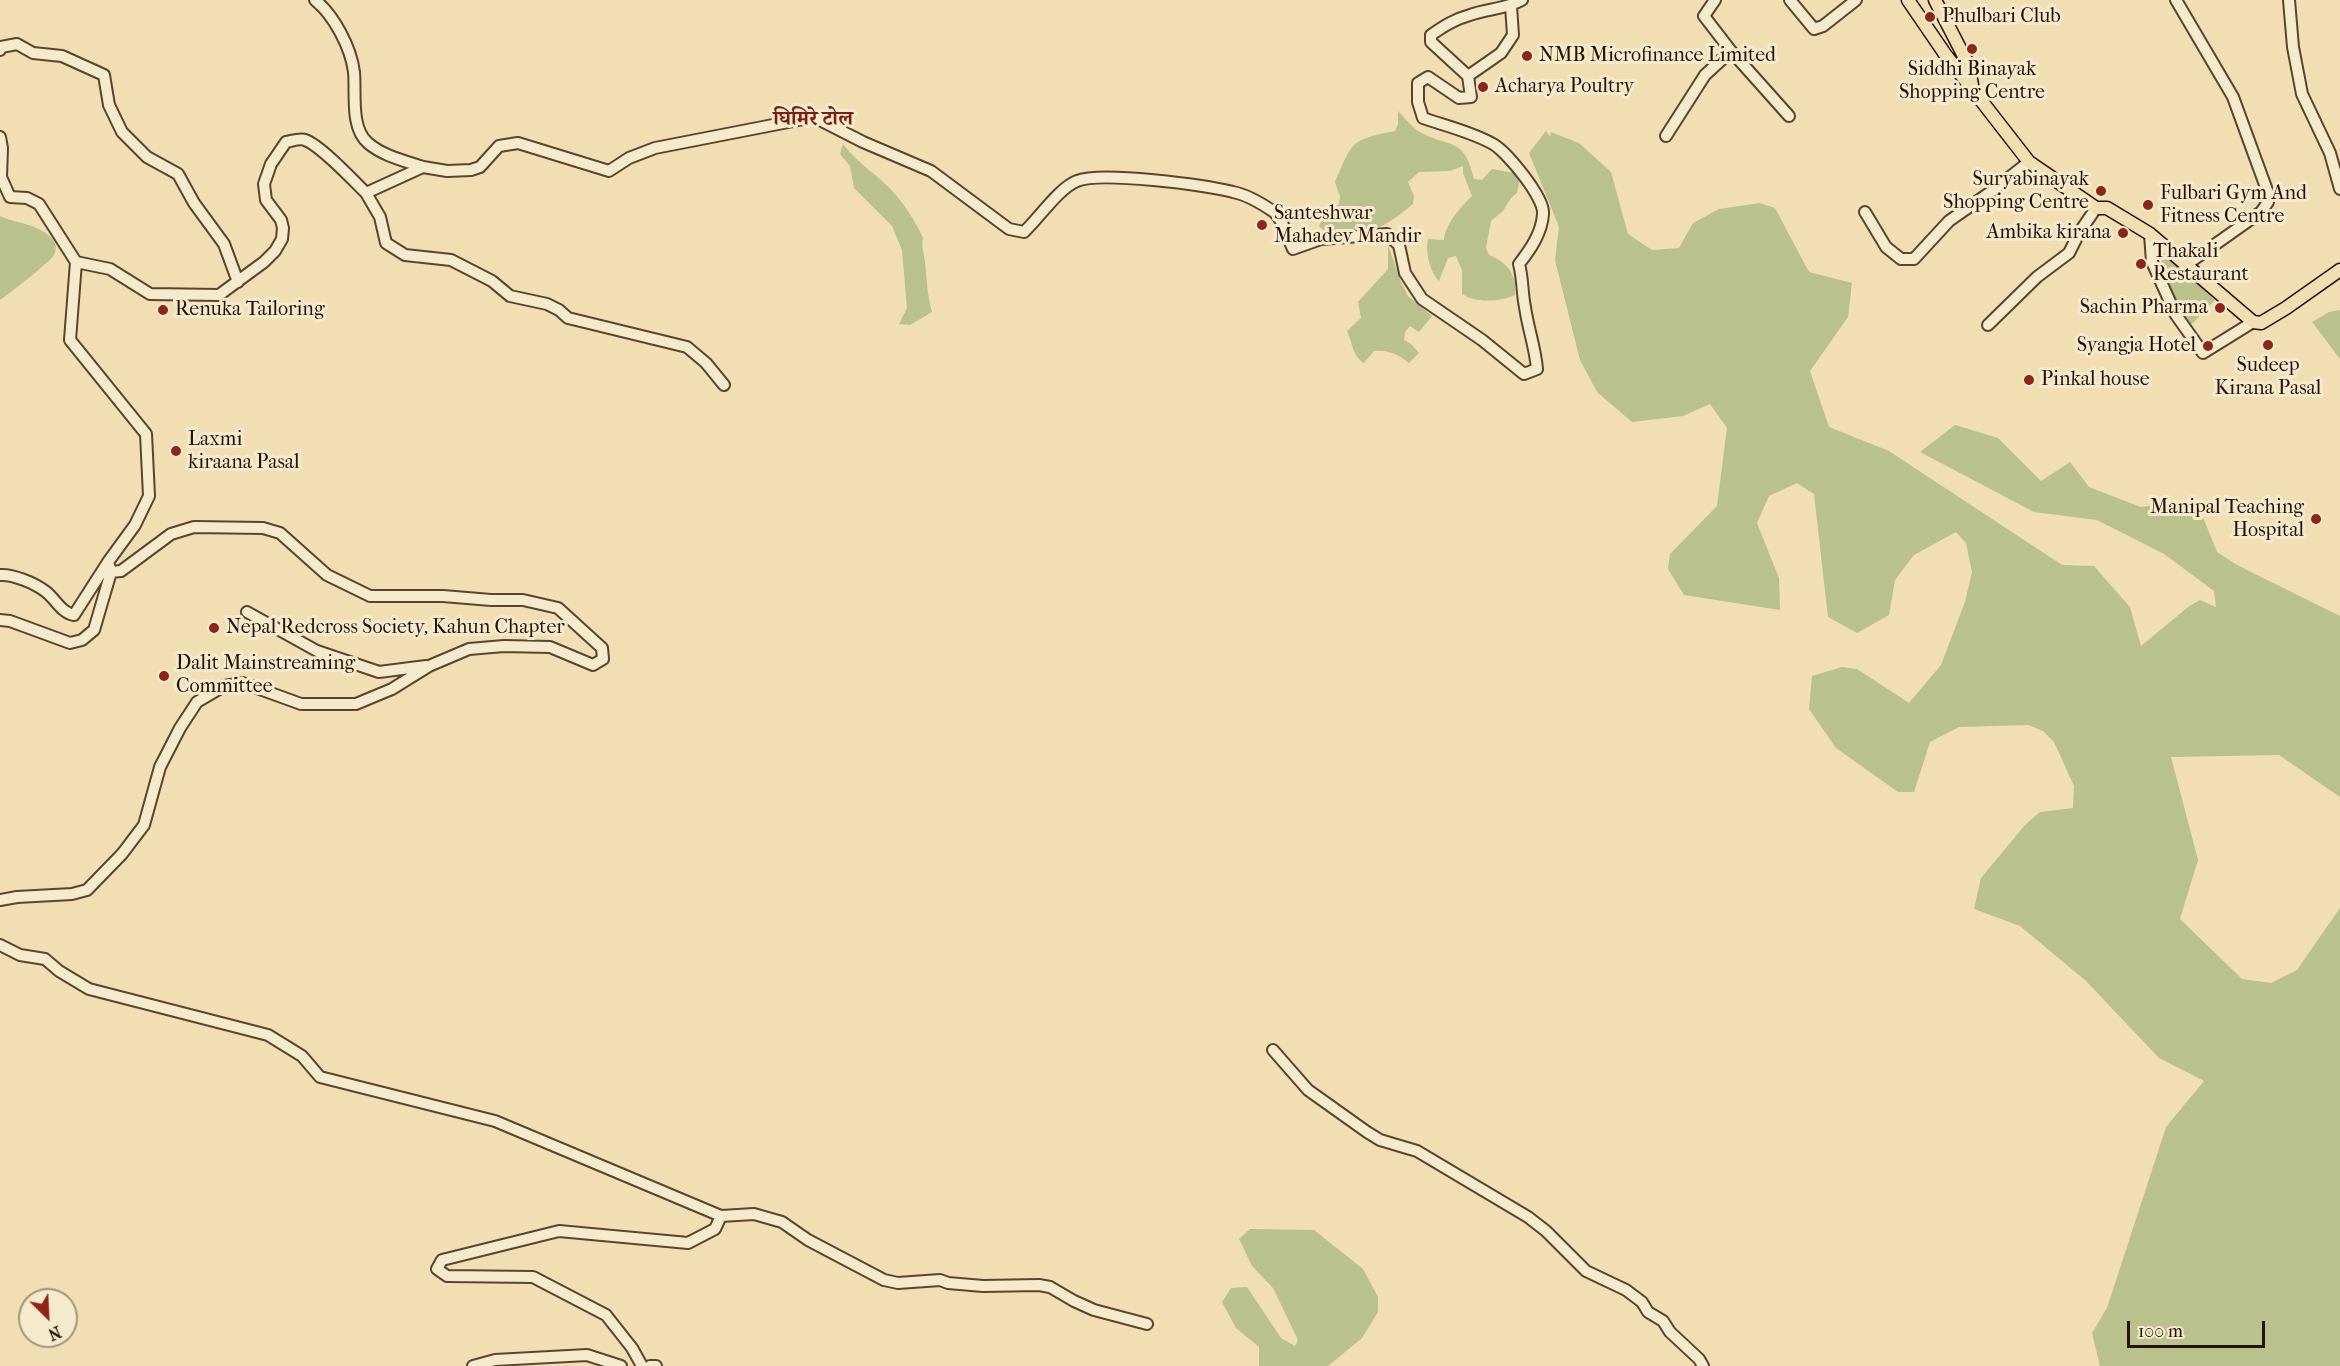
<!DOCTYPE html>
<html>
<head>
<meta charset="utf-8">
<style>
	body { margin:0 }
	#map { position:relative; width:2340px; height:1366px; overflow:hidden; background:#f1deb2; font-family:"IM FELL French Canon",serif }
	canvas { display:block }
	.north { position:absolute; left:18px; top:1288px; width:60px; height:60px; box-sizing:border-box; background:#f6eacd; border:2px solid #a4937d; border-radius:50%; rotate:156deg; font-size:16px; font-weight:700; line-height:24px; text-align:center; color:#281104 }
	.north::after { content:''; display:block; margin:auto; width:21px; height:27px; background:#8f2418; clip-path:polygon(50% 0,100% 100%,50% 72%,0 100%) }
	.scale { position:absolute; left:2127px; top:1321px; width:138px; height:27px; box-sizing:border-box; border:3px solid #281104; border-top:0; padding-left:8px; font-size:18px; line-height:21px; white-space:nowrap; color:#281104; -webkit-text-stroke:4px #f6eacd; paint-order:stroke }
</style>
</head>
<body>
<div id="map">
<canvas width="2340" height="1366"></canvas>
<div class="north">N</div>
<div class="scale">100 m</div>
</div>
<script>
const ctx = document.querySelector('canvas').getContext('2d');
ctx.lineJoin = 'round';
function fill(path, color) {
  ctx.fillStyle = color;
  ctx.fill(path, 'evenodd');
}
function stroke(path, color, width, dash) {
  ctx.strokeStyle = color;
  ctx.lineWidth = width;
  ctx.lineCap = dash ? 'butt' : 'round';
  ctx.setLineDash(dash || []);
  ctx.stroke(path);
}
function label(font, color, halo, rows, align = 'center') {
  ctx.font = font + ' "IM FELL French Canon","Noto Serif Devanagari",serif';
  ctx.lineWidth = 6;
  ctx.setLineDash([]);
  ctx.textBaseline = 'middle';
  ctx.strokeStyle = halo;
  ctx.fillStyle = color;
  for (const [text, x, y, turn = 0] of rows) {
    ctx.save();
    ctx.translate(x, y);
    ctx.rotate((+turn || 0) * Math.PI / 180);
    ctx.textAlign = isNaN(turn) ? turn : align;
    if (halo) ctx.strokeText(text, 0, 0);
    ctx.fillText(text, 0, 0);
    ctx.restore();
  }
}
fill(new Path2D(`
	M1398,111C1404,117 1411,126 1418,131C1449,149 1464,135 1474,179L1482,180L1492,169L1514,173L1520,178L1517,193L1511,198L1503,211L1491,221L1486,248L1489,255C1507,262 1517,274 1515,295C1501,302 1475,303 1462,294V270L1456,256L1448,258L1439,281C1430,272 1425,251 1428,239L1444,240C1445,224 1461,207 1472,196L1463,173V166L1450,171L1419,172L1408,182L1414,196L1413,204C1378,233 1370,233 1325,232L1319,226L1326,213L1339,204L1340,196L1335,182C1353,141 1350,140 1395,131L1398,124Z
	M1546,131L1550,137L1551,132L1579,143L1611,172L1628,234L1652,250L1679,248L1693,223L1719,209L1760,203L1775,208L1809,272L1852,283L1848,317L1810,371L1829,427L1889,451L2062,565L2094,566L2130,607L2141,646L2188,607L2200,600L2216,607L2214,591L2164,554L2097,520L2034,512L1920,452L1955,425L1998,438L2041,481L2070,462L2089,487L2141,507L2196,500L2217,552L2237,565L2340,616V797L2279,755L2171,757L2198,860L2180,919L2242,979L2271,983L2297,970L2340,908V1366H2100L2092,1333L2107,1308L2166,1127L2204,1081L2159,1058L2086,981L2020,926L1974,909L1981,878L2025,825L2040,812L2073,808L2074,786L2054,742L2043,731L2028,725L1959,727L1930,742L1914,792H1898L1836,748L1809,709L1812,676L1842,667L1857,669L1909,703L1941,665L1965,602L1972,572L1966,543L1956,532L1914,555L1895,580L1889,615L1857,633L1828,617L1814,494L1797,483L1769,496L1757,523L1779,578L1780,610L1684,595L1668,569L1670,554L1717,506L1727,428L1710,404L1683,416L1632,422L1597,392L1580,360L1555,260L1559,227L1529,153Z
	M843,144C857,164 879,175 895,194C906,207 916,222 923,238C921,247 924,253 925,262C927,280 927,295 932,312L910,325L899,324L907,308L902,250L892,226L854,188L850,166L840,154Z
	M0,216C15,223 36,224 48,235C55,240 58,247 54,255C49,263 10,293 0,300Z
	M1388,245L1401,282L1408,296L1432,316L1419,332L1410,326L1405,332L1404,340L1411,344L1419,353L1409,363C1397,354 1389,350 1374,351L1364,363C1353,357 1352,342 1347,331L1361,318L1358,302L1388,269Z
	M2165,255L2215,300L2194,322L2189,326L2176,305L2159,266Z
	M2340,310V359L2312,322L2329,312Z
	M1250,1229L1314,1230L1363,1269L1378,1297V1312L1362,1338L1328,1366H1259V1347L1236,1328L1222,1302L1231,1288L1247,1287L1281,1338L1295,1346L1298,1340L1273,1288L1252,1266L1239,1239Z`), '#b9c18c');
const minor = new Path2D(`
	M315,0C334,15 351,48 354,72C356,93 350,128 368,143C383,156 405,161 423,167
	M1715,0L1704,16L1731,51L1789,116
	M1790,0L1814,29L1823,26L1856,0
	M2176,0L2233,97L2268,193V202L2261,212L2186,265
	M2289,0L2293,47L2302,94L2330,153L2340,189
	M0,50L1,47L17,44L33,53L62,56L104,75L109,105L122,132L147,157L178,174L194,203L224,244L238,282
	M1468,76L1501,53L1513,35L1511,6
	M1666,136L1705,75L1731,51
	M0,137L2,148L1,177L10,197L27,198L39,204L76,262
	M366,193L380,217L386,243L405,255L451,260L492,281L510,296L547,304L559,310L568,318L687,347L706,363L724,385
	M1865,212L1886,247L1901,259H1914L1949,221L1992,191L2029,162
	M2150,234L2152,262L2176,315L2203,353L2253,322
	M1988,325L2037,277L2069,253L2079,233L2096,208
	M0,575C13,574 34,583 45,591C55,598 61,613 74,615L108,562
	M247,612L317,651L379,672L426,666
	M0,620L10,621L70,643L82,640L94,630L111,572L108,562L135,525L149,496L146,434L70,340L76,262L110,269L150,294L219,295L264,262L275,251L282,239L283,228L281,220L266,200L264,184L271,164L286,142C292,141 300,138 305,140C320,145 353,180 366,193L423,167L447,171L471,170L480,167L499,146L518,143L609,171L629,158L655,148L814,117L863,142L931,171L1009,229L1024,232C1039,218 1059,188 1077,181C1101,171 1205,185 1233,192C1248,195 1261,203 1274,212C1283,220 1288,238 1293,249L1321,239L1387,234L1399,245L1405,273L1422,299L1482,340L1524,374L1537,369C1535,346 1528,329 1525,307C1522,293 1523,279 1519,264C1530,250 1542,233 1543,214C1545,198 1507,152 1493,144C1472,132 1446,126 1423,118L1418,102V83L1428,77L1459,98L1471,97L1468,76L1431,42V35C1444,26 1455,19 1470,15C1487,9 1506,9 1522,0
	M0,900L17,897L72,894L87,890L122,854L144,825L160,767L180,728L197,702L224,686L243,683L301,704H356L392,689L429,666L469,649L504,646L550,647L593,665L603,659L602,648L558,608L523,600H491L443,596H370L327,575L280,533L263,528L194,527L171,534L121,571L111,572
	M0,945L20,955L45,959L59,971L89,989L268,1035L302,1056L320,1077L495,1121L721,1216L715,1229L688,1243L559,1231L442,1260L437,1269L447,1276L533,1277L606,1315L632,1348L642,1366
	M1273,1050L1308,1090L1367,1132L1380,1140L1417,1151L1528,1217L1546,1231L1586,1271L1626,1290L1642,1302L1648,1312L1663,1321L1670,1332L1699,1359L1703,1366
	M721,1216L754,1214L782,1222L808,1240L884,1280L898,1283L940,1280L948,1283L983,1286L1039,1285L1050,1287L1074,1301L1094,1310L1147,1324
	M473,1366L495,1360L587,1355L621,1366
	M650,1366H656`);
const major = new Path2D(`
	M1908,0L1945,54L2029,162L2096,208H2107L2150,234L2253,322L2261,323L2286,308L2340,270
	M1935,0L1968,64L1972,85`);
stroke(minor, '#5a4430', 14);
stroke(major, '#281104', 15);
stroke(minor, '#f6eacd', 10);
stroke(major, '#f1deb2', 12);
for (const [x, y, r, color] of [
	[1930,17,6,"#8f2418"],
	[1972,49,6,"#8f2418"],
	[1527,56,6,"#8f2418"],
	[1483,87,6,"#8f2418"],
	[2101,191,6,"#8f2418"],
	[2148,205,6,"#8f2418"],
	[1262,225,6,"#8f2418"],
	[2123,233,6,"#8f2418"],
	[2141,264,6,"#8f2418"],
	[2220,308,6,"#8f2418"],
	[163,310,6,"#8f2418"],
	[2268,345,6,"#8f2418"],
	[2208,346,6,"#8f2418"],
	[2029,380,6,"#8f2418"],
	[176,451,6,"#8f2418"],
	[2316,519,6,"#8f2418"],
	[214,628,6,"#8f2418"],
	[164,676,6,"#8f2418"]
]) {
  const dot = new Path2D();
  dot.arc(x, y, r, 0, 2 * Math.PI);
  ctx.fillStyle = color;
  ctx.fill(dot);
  stroke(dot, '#f6eacd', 2);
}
label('20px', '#281104', '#f6eacd', [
	["Phulbari Club",1942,17],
	["NMB Microfinance Limited",1539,56],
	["Siddhi Binayak",1972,70,"center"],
	["Shopping Centre",1972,93,"center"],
	["Acharya Poultry",1495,87],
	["Suryabinayak",2089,180,"right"],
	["Shopping Centre",2089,203,"right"],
	["Fulbari Gym And",2160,194],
	["Fitness Centre",2160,217],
	["Santeshwar",1274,214],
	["Mahadev Mandir",1274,237],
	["Ambika kirana",2111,233,"right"],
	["Thakali",2153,252],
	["Restaurant",2153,275],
	["Sachin Pharma",2208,308,"right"],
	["Renuka Tailoring",175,310],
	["Syangja Hotel",2196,346,"right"],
	["Sudeep",2268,366,"center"],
	["Kirana Pasal",2268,389,"center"],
	["Pinkal house",2041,380],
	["Laxmi",188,440],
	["kiraana Pasal",188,463],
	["Manipal Teaching",2304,508,"right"],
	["Hospital",2304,531,"right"],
	["Nepal Redcross Society, Kahun Chapter",226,628],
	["Dalit Mainstreaming",176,664],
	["Committee",176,687]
], 'left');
label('bold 21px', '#7a1f14', '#f6eacd', [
	["घिमिरे टोल",813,120]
]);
</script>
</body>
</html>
